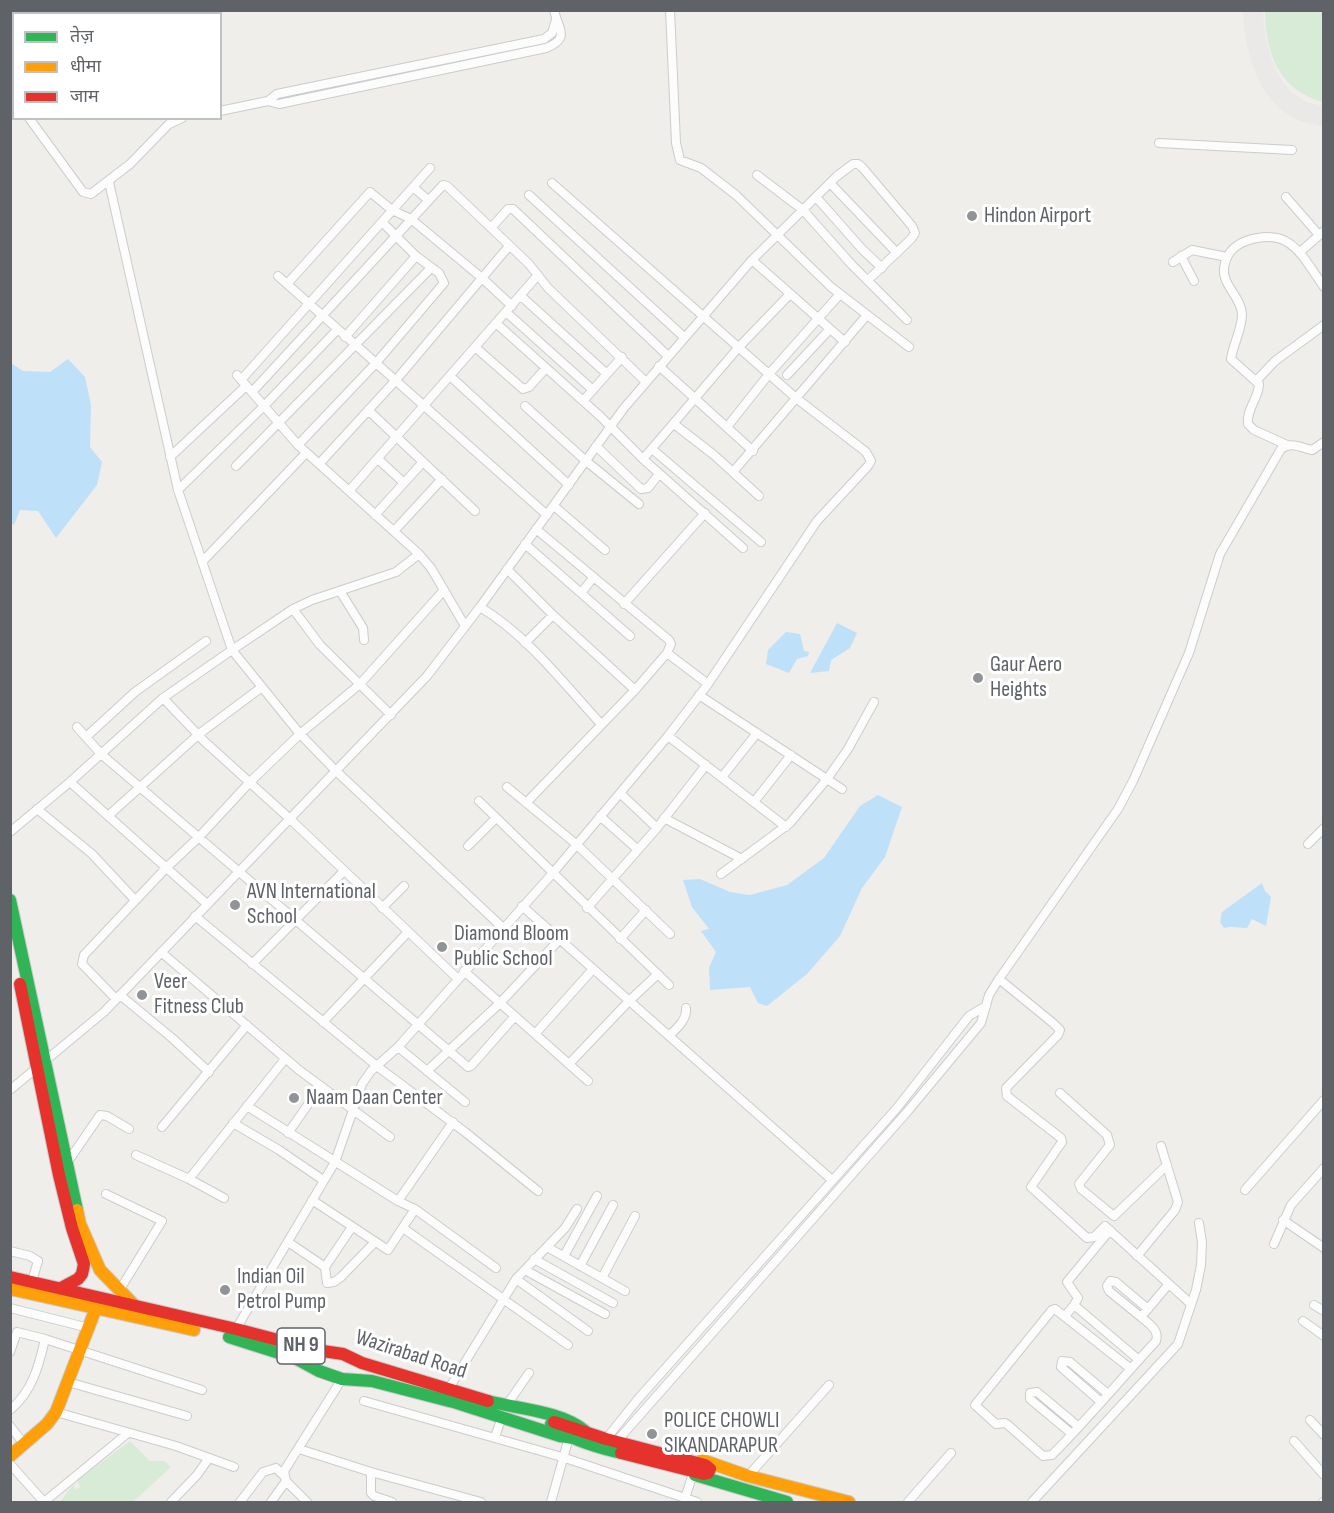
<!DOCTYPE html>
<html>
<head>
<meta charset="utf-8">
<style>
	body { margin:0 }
	#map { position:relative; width:1334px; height:1513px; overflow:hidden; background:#efeeea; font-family:"Sofia Sans Condensed","Noto Sans Devanagari",sans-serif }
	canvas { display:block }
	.frame { position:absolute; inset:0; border:12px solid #5f6368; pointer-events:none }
	.legend { position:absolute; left:12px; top:12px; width:210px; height:108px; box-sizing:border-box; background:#fff; border:2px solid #bfc1c3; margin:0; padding:8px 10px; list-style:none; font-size:18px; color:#5f6368 }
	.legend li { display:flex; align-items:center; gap:12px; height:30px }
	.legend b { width:30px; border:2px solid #bfc1c3 }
</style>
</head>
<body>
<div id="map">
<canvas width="1334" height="1513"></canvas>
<div class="frame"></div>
<ul class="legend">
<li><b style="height:8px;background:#30b455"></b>तेज़</li>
<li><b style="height:8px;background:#ff9f0a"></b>धीमा</li>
<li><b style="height:8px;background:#e5322d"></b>जाम</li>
</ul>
</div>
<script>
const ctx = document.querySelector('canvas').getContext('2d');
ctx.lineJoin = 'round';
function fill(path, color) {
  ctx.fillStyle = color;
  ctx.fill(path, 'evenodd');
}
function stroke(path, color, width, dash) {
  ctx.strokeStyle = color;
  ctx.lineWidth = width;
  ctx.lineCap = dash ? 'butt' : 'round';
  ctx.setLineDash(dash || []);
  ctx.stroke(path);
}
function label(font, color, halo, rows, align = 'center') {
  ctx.font = font + ' "Sofia Sans Condensed",sans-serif';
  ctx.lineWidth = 6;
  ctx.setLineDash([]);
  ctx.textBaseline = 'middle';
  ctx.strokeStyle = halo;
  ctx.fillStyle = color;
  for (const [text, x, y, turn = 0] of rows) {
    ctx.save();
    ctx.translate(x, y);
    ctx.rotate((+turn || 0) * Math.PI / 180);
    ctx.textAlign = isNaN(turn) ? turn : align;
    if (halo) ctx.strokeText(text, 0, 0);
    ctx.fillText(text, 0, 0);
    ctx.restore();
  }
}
fill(new Path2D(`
	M1265,11H1323V102C1278,90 1266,53 1265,11Z
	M130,1441L150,1461H164L171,1467L133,1502H60L73,1485L76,1490L80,1487L77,1480Z`), '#d8ebd6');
fill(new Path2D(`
	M68,359L85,377L91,405L90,447L102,462L97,485L56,538L38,511L20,510L14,525L11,523V363L23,371L50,372Z
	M837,623L857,633L850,648L831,660L829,671L810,673Z
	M786,632L800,634L804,651L809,652L808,656L797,659L789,673L766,664L768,650Z
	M878,795L902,807L885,857L862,888L840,936L807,974L767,1006L758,1003L750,987L710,990L709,968L716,952L701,931L709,929L692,907L683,880L700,879L730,892L750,895L787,885L824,858L860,806Z
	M1262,883L1265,891L1271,897L1266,926L1252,919L1247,928C1240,928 1231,926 1224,928L1220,922L1222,912Z`), '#bfe0f9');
stroke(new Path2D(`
	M1253,10C1254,47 1266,97 1305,112C1311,114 1318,115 1324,116`), '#eae9e7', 20);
const street = new Path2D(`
	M75,10L79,14
	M670,10L676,143L680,160L701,168L736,195L831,287L909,347
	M66,14L67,10
	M10,67L14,63
	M268,101L279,104L546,48C571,38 558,29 554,10
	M220,111L268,101L277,94L544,39L552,33L556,20
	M29,118L83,192L91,194L130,164L169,124L182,118
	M1159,143L1292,150
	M757,175L803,210L852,265L907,320
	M109,182L178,490L232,650L300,734L335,770L502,927
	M830,183L897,253
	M413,187L428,200
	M529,195L684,337
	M816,197L862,249L882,268
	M1286,197L1319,235
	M491,228L508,209H513L668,356
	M1300,252L1324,231
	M1181,256L1194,281
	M752,260L845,342
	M1173,262L1192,250L1227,257
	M278,276L547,515
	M287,284L370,192L392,210L411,219L482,278L512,306
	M521,296L607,374
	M506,312L593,390
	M497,324L601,417L643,459L743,548
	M345,337L416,256
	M475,347L523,389L529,387L546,368
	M659,366L753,451
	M237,375L298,445L419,554L431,568L465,626
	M787,375L830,329
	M450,376L569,485
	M241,380L430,168
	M1257,380L1275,361L1324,325
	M252,392L443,185L447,186L529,264L548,288L646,382
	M583,401L622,357
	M525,406L586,461L639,504
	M368,410L475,511
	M674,424L714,455L759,496
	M727,427L769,374L840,294
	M298,445L376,363L444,283L439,273L416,256L382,222
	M1287,445L1254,430L1248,424C1246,409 1259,398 1259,384L1231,359C1233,344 1242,330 1242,314C1241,297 1222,285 1224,268C1226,254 1233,246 1246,241C1291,226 1301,255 1324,287
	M596,446L641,489L648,488L659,474
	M652,449L761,542
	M170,457L246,386
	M378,459L404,483
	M643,459L738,348L790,294
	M319,464L396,380L509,246
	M236,466L429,270
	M733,472L867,315
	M178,490L264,406L337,330
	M349,491L538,275
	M554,506L605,550
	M375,515L423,462
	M394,531L442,479
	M525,544L630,636
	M202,562L306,453
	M507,569L553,615L635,690
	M340,591L363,628L364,640
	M581,593L593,578
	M624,604L705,513
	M480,607C528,636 564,684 601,724
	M293,609L320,645L391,715
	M525,643L553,615
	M667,653L708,684
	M699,695L842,789
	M163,698L204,741L289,818L458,979
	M77,727L101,754L468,1067L471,1066L515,1016
	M668,736L786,827
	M86,737L135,692L206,641
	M722,777L757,733
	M70,782L207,904
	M507,787L576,844L670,934
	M620,793L657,828
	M479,801L669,985
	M754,802L791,755
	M526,803L635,690L667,653L671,644L669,640L536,529
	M37,809L92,854L135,900
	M108,816L199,734L262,687
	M600,816L637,849
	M664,818L742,859
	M10,832L70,782L163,698L232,650L293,609L312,600L396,572L419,554
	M1308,844L1324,828
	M468,846L496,818
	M721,874L790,823L827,779L848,749L874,702
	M522,906L832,1180
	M382,908L404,886
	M587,908L657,828L706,765
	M195,916L378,1067L465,1132L538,1191
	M620,939L646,910
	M161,952L299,1070L390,1137
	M252,964L344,871
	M464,971L588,1081
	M999,979L1053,1023L1060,1030L1058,1035L1006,1088L1007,1096L1061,1138L1062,1142L1031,1187L1087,1238L1094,1237L1105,1226L1191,1304
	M120,995L172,1038L209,1072
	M116,999L82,964L84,955L166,868L199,837L250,782L300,734L360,684L444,590
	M323,1022L408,932
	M535,1034L593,969
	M669,1036C677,1028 687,1020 686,1008
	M398,1047L465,1102
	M569,1064L629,1001L658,974
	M427,1071L500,1003L560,939
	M10,1090L104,1012L427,676L480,607L624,408L752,260L837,176L853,164H858L862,167L912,226L915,233L911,239L868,280
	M1060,1093L1107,1135L1110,1145L1079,1184L1081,1189L1114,1216L1167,1165
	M247,1106L398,1201L415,1209L496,1268
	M233,1123L279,1150L323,1180
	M162,1127L247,1025
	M288,1133L321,1086
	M136,1155L189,1179L224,1198
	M67,1163L100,1115L107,1116L129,1129
	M189,1179L285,1059
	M1245,1190L1324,1100
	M106,1194L162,1221L119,1291
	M312,1200L388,1250L415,1209
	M398,1201L453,1122
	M1283,1220L1324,1248
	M352,1227L325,1267L327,1283L334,1282L341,1277L375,1242
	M403,1228L568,1345
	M288,1242L325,1267
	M1274,1244L1291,1205L1324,1168
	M547,1247L625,1291
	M10,1251L30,1256L38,1261L32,1281
	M564,1256L597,1196
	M1137,1256L1175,1210L1178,1202L1161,1146
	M534,1259L613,1303
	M580,1266L613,1205
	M525,1270L605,1314
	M602,1278L635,1216
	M516,1279L588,1331
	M1074,1305L1078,1298L1067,1282L1110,1230
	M1314,1305L1324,1311
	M10,1308L89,1328
	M1066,1315L1074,1305L1139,1360
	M1141,1317L1109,1291L1107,1286L1110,1281L1116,1282L1148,1309
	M1303,1321L1324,1336
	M236,1329L335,1162L362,1084L371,1071L398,1047L552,874L668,736L708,684L817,521L868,466L871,461L866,452L796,398L552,183
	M10,1352L17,1332L45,1339L202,1390
	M1131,1369L1055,1309L1052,1310L975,1405L996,1424L1005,1423L1008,1425L1043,1456L1052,1455C1088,1419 1121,1379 1156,1341C1160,1330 1148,1323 1141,1317L1168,1285
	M68,1382L187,1416
	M448,1390L516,1279L565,1228L577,1209
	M364,1401L562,1457L697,1502
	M1101,1402L1061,1367L1062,1361L1070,1362L1108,1394
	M506,1406L529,1373
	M10,1410C32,1392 39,1366 45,1339
	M56,1412L176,1446L234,1467
	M1310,1420L1324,1435
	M10,1426L24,1444
	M1072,1434L1030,1399V1393L1037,1392L1079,1427
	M495,1437L502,1417
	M606,1439L638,1399L897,1108L969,1016L986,1006
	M617,1441L907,1112L981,1023L989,995L999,979L1118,809L1133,781L1189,653L1220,554L1281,449C1291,441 1301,448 1312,450L1324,442
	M1294,1441L1324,1475
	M299,1449L371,1472L481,1502
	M10,1464L44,1502L128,1433
	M371,1472V1493L374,1496L392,1502
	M748,1476L829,1385
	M685,1498L693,1474
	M171,1502L197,1475L209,1458
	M240,1502L263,1472L276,1468L284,1476
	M271,1502L286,1481
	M307,1502L286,1481L284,1471L342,1379
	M551,1502L569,1437
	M908,1502L951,1453
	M1032,1502L1178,1344L1196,1290L1201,1265L1202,1242L1199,1223
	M1323,1502H1324`);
const fast = new Path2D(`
	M10,900L77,1210
	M229,1337L295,1358L319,1371L342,1379L372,1381L457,1403L560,1436L579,1439
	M488,1401C518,1409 561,1411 585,1431
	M554,1422L551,1424C566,1439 600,1448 621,1453
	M695,1475L787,1502`);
const slow = new Path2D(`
	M77,1210L80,1224L100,1270L134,1305
	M10,1289L194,1330
	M10,1456L47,1424L56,1412L96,1308
	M702,1460L748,1476L849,1502`);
const jam = new Path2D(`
	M20,984L59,1175L72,1228L84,1264L82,1274L78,1279L61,1288
	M10,1277L236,1329L316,1350L343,1354L362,1363L488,1401
	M554,1422L606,1439L705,1465L710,1469L708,1473L704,1474L621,1453`);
stroke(street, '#cbcccc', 10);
stroke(fast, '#cacacb', 14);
stroke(slow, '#cacacb', 14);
stroke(jam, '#cacacb', 14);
stroke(street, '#fdfcfc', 8);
stroke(fast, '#30b455', 12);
stroke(slow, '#ff9f0a', 12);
stroke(jam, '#e5322d', 12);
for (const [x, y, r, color] of [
	[972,216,6,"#919496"],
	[978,678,6,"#919496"],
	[235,905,6,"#919496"],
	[442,947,6,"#919496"],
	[142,995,6,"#919496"],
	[294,1098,6,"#919496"],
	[225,1290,6,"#919496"],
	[652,1434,6,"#919496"]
]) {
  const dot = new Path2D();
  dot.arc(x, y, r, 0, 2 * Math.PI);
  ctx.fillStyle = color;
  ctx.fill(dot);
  stroke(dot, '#fff', 2);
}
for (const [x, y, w] of [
	[301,1346,48]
]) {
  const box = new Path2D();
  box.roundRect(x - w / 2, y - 18, w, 36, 4.5);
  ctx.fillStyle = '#fff';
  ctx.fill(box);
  stroke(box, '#5f6368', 1.5);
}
label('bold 21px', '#5f6368', null, [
	["NH 9",301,1346]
]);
label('22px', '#5f6368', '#fff', [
	["Hindon Airport",984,216],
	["Gaur Aero",990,665],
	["Heights",990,690],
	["AVN International",247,892],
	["School",247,917],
	["Diamond Bloom",454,934],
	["Public School",454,959],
	["Veer",154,982],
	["Fitness Club",154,1007],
	["Naam Daan Center",306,1098],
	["Indian Oil",237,1277],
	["Petrol Pump",237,1302],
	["POLICE CHOWLI",664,1421],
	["SIKANDARAPUR",664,1446]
], 'left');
label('22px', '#5f6368', '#fff', [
	["Wazirabad Road",411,1355,18]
]);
</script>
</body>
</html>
